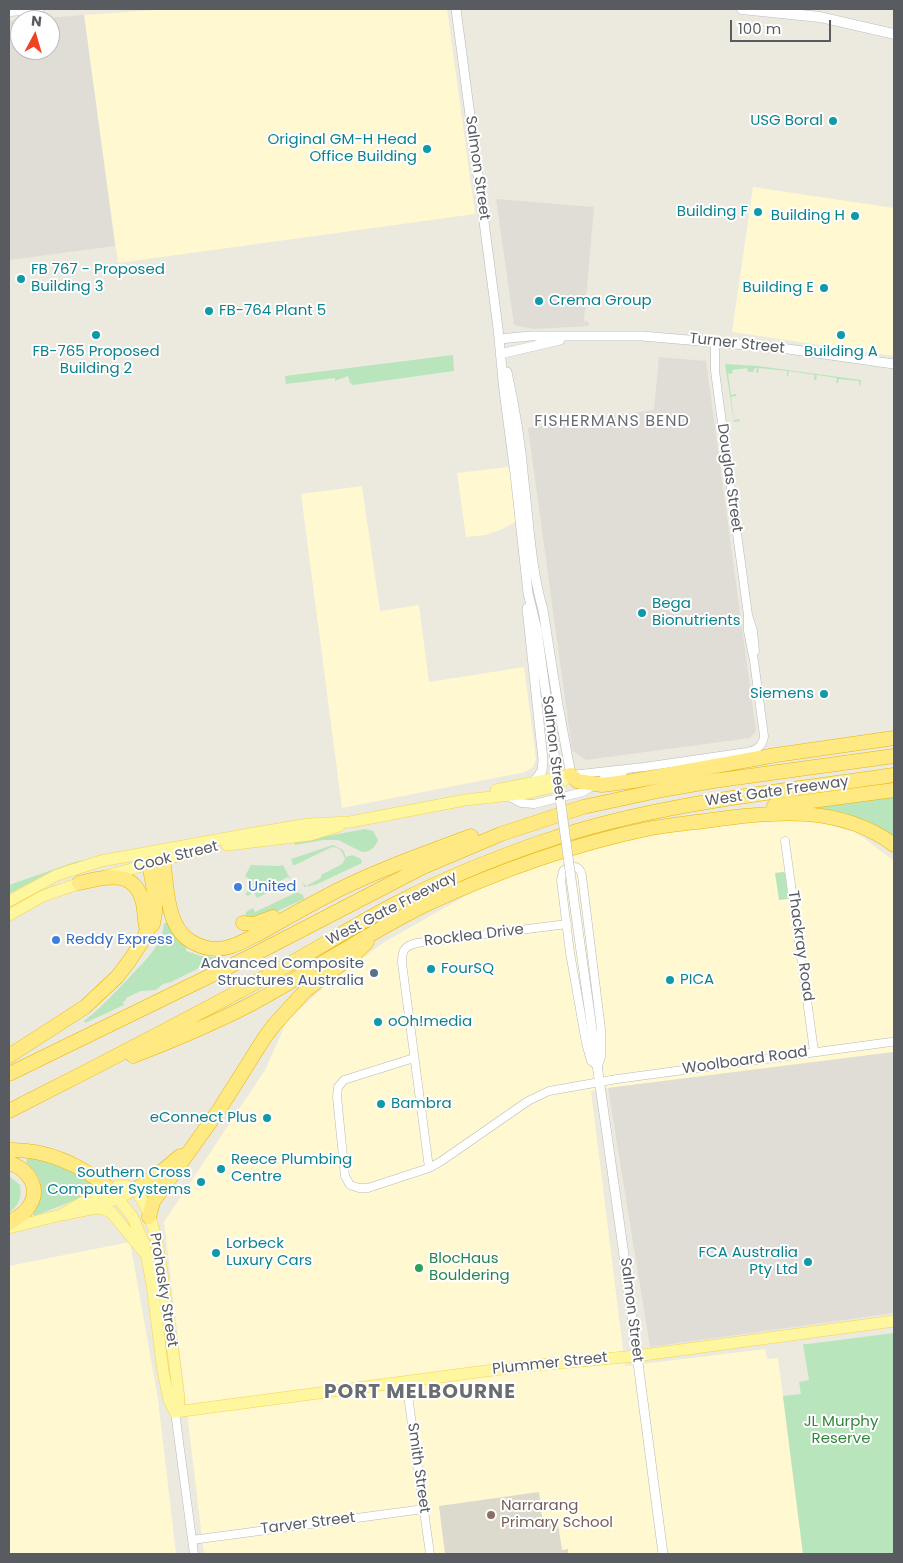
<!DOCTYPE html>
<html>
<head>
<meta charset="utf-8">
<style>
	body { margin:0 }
	#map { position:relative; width:903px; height:1563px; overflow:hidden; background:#eceade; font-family:Poppins,sans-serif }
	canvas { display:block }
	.frame { position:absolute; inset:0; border:10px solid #585b60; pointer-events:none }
	.north { position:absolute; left:10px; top:10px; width:50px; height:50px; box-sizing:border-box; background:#fff; border:1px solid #bcbdbf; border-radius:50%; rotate:6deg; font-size:14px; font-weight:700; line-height:20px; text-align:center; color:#585b60 }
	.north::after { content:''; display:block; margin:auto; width:18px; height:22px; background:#ee4222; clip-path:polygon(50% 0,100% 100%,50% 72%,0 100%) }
	.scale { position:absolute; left:730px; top:20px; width:101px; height:22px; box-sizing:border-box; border:2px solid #585b60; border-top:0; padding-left:6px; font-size:15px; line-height:18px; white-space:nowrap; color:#585b60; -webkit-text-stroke:4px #fff; paint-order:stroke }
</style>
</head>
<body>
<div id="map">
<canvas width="903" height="1563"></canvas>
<div class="frame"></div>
<div class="north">N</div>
<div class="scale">100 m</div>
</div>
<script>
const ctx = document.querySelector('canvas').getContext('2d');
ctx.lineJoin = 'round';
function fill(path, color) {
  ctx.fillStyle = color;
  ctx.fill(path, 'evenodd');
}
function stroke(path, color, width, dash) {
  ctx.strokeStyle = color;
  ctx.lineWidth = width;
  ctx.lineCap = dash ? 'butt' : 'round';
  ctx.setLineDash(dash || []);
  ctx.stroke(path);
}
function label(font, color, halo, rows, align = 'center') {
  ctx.font = font + ' Poppins,sans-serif';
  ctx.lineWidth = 4;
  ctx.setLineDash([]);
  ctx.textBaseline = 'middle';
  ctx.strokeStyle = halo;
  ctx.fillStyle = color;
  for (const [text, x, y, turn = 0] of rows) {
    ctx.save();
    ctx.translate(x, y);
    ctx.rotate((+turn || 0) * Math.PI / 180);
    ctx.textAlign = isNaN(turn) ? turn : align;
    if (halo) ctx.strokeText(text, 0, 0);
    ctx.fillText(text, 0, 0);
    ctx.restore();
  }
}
fill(new Path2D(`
	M168,9H197L201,10L217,9H447L475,214L118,263L84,15Z
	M753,187L894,208V356L732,332Z
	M510,467L517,521L500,530L486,535L466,537L457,473Z
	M362,486L380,611L419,605L429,682L524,667L536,759L533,767L525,772L342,808L301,494Z
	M775,817L823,823L855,832L864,838L894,861V1052L608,1088L591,1091L625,1366L765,1349L767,1359L778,1358L803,1554H204L164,1222L265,1070L287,1021L326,985L383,943L486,884L536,866L619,840L743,819Z
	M130,1242L158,1399L176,1554H9V1266Z`), '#fff8d0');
fill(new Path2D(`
	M84,15L115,246L9,260V21L20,20V50H50V20H22Z
	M496,199L594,207L584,321L589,322L588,326L533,329L514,325Z
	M659,357L706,361L756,731L750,738L586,760L572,750L528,428L654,410Z
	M894,1052V1313L650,1347L608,1088Z`), '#dfddd6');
fill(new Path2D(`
	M539,1492L543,1525L558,1524L562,1550L568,1549V1554H445L439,1506Z`), '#dcd9cd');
fill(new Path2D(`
	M453,355L454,371L353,385L350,383L348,376L335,381V378L286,384L285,376Z
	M725,364L758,366L861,380L860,386H859V381L839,379L838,383H836L837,378L817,375L816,380H814L815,375L789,371L788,376H787V371L759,368L758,373H756L757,368H755L753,372H748L747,368L732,370L733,373L728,374L731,395L736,394V396L731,397L734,420L739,419L740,421L734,422Z
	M894,795V838L812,809V806Z
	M365,829L373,831L378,840C375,848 370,852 362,852L338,840H323L295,845V842Z
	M333,845L343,850L346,857L352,855L361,859L362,863L315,885L304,887L302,882L306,886L321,878V875L342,864L345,859C343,852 340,847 332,847L295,865H293L291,859Z
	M126,848L110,855L48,873L9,894V885L75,862L110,855Z
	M251,865L279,866L283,865L291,880L288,877L270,886L271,891L257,898L254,892L248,896L245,894L251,888L249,885V879L245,876Z
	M783,872L785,873L788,897L787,899L779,900L775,873Z
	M297,892L303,895L304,899L256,921L245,918L246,912L253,908L255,912Z
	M164,923H168L187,946L186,951L201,956L215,957L217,959L171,982L163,984L156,990L141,991L126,998V1000L123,1002L124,1005L85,1023L84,1021C101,1008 114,993 129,978C143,962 162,947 164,923Z
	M28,1157C51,1163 83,1169 97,1191L35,1216L33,1214C44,1192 45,1179 26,1162Z
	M9,1176L20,1185C22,1198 19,1205 9,1213Z
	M894,1333V1554H803L783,1396L801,1394L799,1382L809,1380L803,1344H808Z`), '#b9e5bd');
const minor = new Path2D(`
	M715,342V371L748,615L753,631L755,651
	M571,775L644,767L747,752C757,750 763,746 764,736L754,661L748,631V615
	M508,796L521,803L534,804L583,792L607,777L623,772
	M785,841L814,1051
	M569,866C577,866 581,869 582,876L601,1029V1057L598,1066L591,1061L586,1043L570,953L561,880L563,871Z
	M414,1058L344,1080L338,1087L337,1097L345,1176L350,1185L359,1188H368L429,1168L440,1162L528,1101L549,1091L617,1079L891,1042
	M429,1168L402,963C402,950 404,946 417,943L567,924
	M406,1381L430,1554
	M175,1412L194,1554
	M192,1540L424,1509`);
const tertiary = new Path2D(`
	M456,9L498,328L504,391L515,474L528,593L537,630L549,717
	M499,339L530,336H642L781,348L894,364
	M500,354L560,340
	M507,372C515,408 521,445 524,482C529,524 531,569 543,610L558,705L571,775
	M527,608L543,760L542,771L534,782
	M578,930L623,1248L663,1554`);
const secondary = new Path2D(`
	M742,9L820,17L894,34
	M9,11L39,9`);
const primary = new Path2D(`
	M496,790L566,776
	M227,845L310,835L339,826
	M106,876L196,851
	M9,901L57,875L101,861L249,834L309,824L350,822L465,800L528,793L556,786L571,775
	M9,915L43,896L86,881
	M110,1189L132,1216L144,1243L152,1284L163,1371L169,1400L175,1412
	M96,1208L103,1209L111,1212L143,1251
	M61,1215L83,1202L118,1186C124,1185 131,1186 135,1191C157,1213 162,1273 166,1304C171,1335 175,1367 179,1398L178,1406L175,1412
	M9,1228L61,1215L96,1208L135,1190
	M175,1412L516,1367L636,1356L894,1321`);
const motorway = new Path2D(`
	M571,775L577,781L602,785L633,781L776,755L894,738
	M774,806L894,790
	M163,859C167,885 166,925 189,940C201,948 215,951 229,947C240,944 250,938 260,933C281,921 302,909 323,898C371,872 421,855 471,836
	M79,883C105,877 135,868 143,903C145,912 144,921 147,930
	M243,923L254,924L273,917
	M9,1056L85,1007L117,977L130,960L143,940L147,930L153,924L155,912V897L149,863
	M133,1056C174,1040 215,1023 253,1003C311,972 366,934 425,905C496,872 570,845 647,829C668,825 690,823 712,820C774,811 841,805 894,845
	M9,1074L257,953L423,867L501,834L583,807L662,790L713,781L894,756
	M9,1111C102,1064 194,1016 286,966C324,945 360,922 399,902C446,878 495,858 545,841C658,803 777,792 894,775
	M9,1150C48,1149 81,1165 110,1189
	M9,1163C29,1169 42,1189 28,1208C23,1215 15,1219 9,1223
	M135,1190L161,1172L180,1156
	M149,1217L153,1202L219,1110L265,1037L274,1025L305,991L324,976L352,957L367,942`);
stroke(minor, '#b7b9be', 9);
stroke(tertiary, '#b7b9be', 10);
stroke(secondary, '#babcc4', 11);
stroke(primary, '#f5d44e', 12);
stroke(motorway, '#eab300', 15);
stroke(minor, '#fff', 8);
stroke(tertiary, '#fff', 9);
stroke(secondary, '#fff', 10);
stroke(primary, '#fff7a0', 11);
stroke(motorway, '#ffe982', 14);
const tertiaryBridge = new Path2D(`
	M549,717L578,930`);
stroke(tertiaryBridge, '#b7b9be', 10, []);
stroke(tertiaryBridge, '#fff', 9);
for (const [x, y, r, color] of [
	[833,121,5,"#0f9aa8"],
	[427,149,5,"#0f9aa8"],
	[758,212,5,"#0f9aa8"],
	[855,216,5,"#0f9aa8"],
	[21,279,5,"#0f9aa8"],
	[824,288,5,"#0f9aa8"],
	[539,301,5,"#0f9aa8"],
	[209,311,5,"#0f9aa8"],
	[96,335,5,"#0f9aa8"],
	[841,335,5,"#0f9aa8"],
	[642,613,5,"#0f9aa8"],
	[824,694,5,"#0f9aa8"],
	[238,887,5,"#3f7fe0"],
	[56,940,5,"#3f7fe0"],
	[431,969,5,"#0f9aa8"],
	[374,973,5,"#5c6f8a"],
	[670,980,5,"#0f9aa8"],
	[378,1022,5,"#0f9aa8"],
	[381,1104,5,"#0f9aa8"],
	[267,1118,5,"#0f9aa8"],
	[221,1169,5,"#0f9aa8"],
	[201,1182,5,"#0f9aa8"],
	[216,1253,5,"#0f9aa8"],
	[808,1262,5,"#0f9aa8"],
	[419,1268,5,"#2e9e5b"],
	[491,1515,5,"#8d6e63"]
]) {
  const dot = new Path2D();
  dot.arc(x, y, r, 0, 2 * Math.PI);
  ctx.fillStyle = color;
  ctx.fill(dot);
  stroke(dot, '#fff', 2);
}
label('15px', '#0d838f', '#fff', [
	["USG Boral",823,121,"right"],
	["Original GM-H Head",417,140,"right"],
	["Office Building",417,157,"right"],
	["Building F",748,212,"right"],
	["Building H",845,216,"right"],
	["FB 767 - Proposed",31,270],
	["Building 3",31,287],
	["Building E",814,288,"right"],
	["Crema Group",549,301],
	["FB-764 Plant 5",219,311],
	["FB-765 Proposed",96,352,"center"],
	["Building 2",96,369,"center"],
	["Building A",841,352,"center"],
	["Bega",652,604],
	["Bionutrients",652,621],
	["Siemens",814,694,"right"],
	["FourSQ",441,969],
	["PICA",680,980],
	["oOh!media",388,1022],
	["Bambra",391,1104],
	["eConnect Plus",257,1118,"right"],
	["Reece Plumbing",231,1160],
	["Centre",231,1177],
	["Southern Cross",191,1173,"right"],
	["Computer Systems",191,1190,"right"],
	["Lorbeck",226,1244],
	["Luxury Cars",226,1261],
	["FCA Australia",798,1253,"right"],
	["Pty Ltd",798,1270,"right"]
], 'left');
label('15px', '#585b60', '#fff', [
	["Salmon Street",477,168,82],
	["Turner Street",737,344,6],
	["Douglas Street",729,478,82],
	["Salmon Street",553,748,83],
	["West Gate Freeway",777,792,-8],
	["Cook Street",176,857,-14],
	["West Gate Freeway",392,909,-27],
	["Rocklea Drive",474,936,-7],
	["Thackray Road",800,946,82],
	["Woolboard Road",745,1061,-8],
	["Prohasky Street",163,1290,81],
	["Salmon Street",631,1310,83],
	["Plummer Street",550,1364,-6],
	["Smith Street",418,1468,82],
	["Tarver Street",308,1524,-7]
]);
label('15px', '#366cbe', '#fff', [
	["United",248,887],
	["Reddy Express",66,940]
], 'left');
label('15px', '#4e5e75', '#fff', [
	["Advanced Composite",364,964],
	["Structures Australia",364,981]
], 'right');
label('15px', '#27864d', '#fff', [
	["BlocHaus",429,1259],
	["Bouldering",429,1276]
], 'left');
label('15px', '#31863c', '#fff', [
	["JL Murphy",841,1422],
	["Reserve",841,1439]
]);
label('15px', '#785e54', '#fff', [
	["Narrarang",501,1506],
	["Primary School",501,1523]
], 'left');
ctx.letterSpacing = '1px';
label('16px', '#696d72', '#fff', [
	["FISHERMANS BEND",612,422]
]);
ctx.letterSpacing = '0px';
ctx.letterSpacing = '1px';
label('bold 20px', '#696d72', '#fff', [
	["PORT MELBOURNE",420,1393]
]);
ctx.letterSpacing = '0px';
</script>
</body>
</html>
